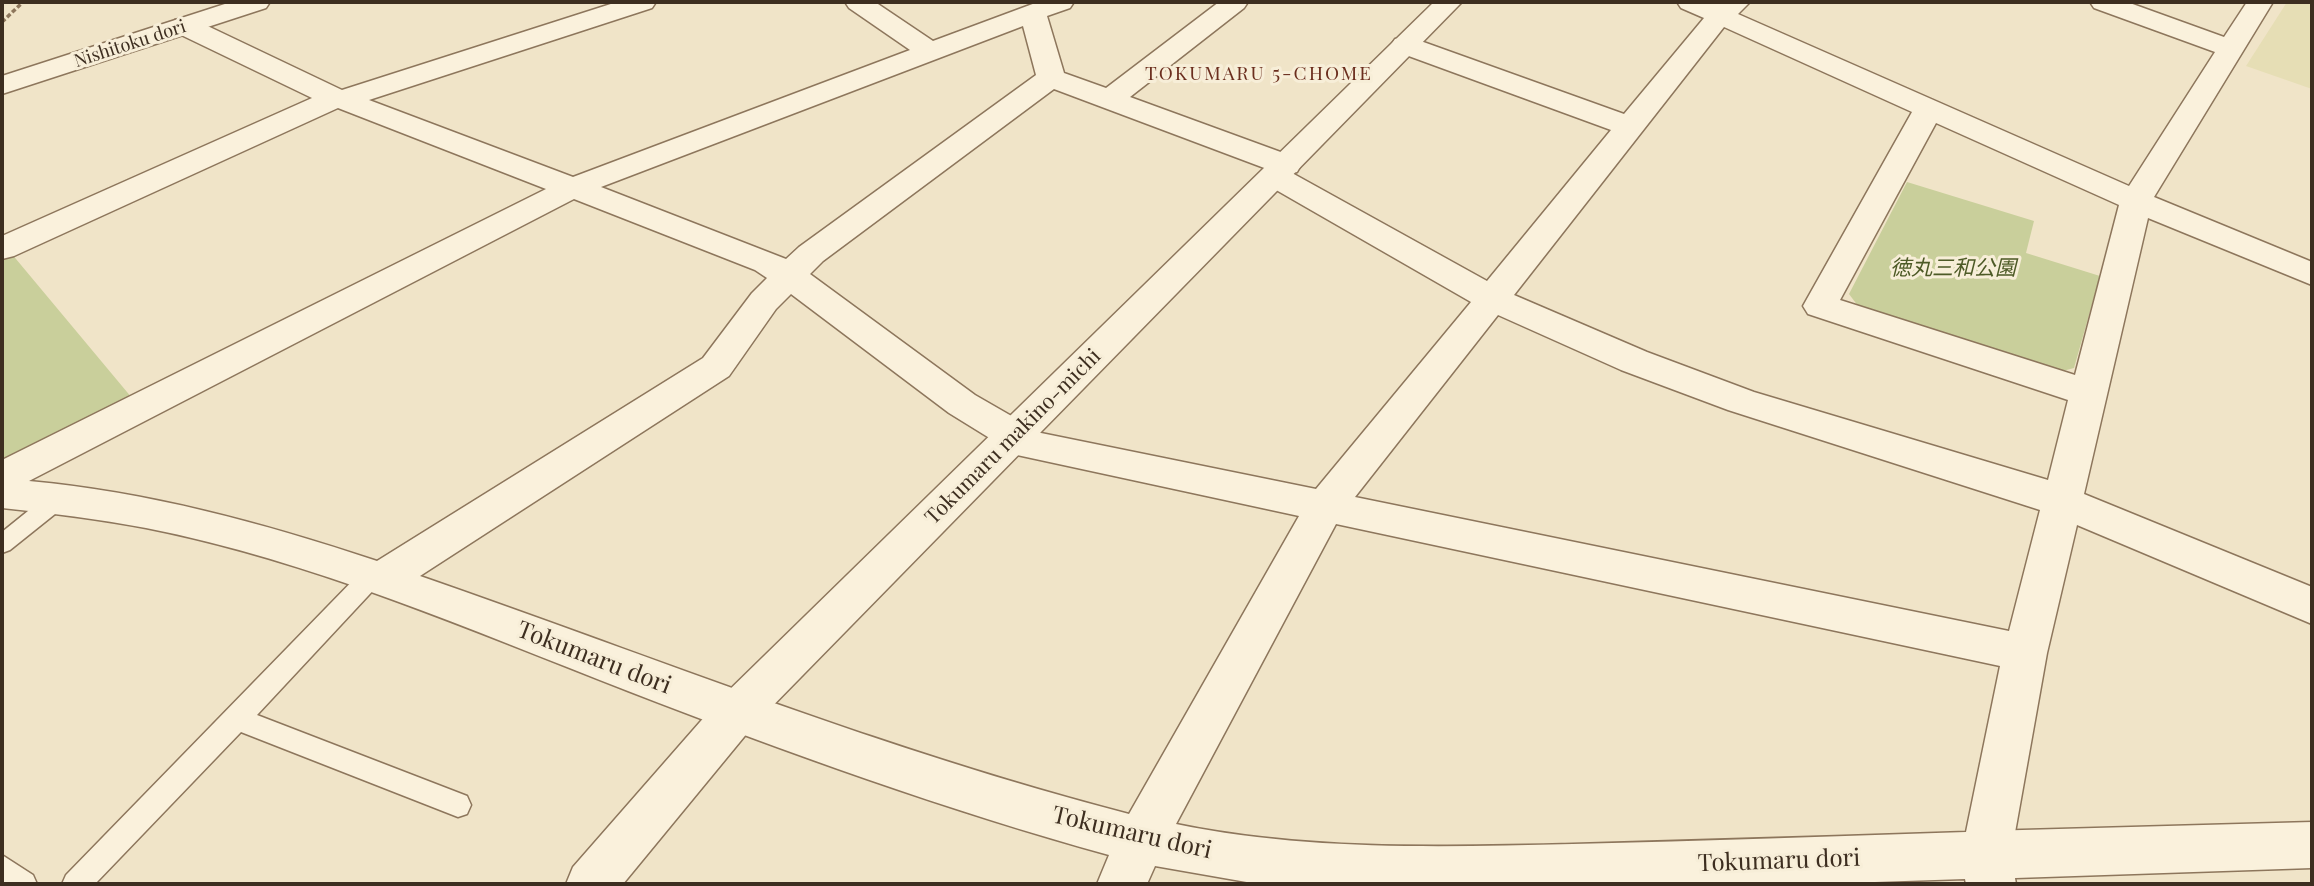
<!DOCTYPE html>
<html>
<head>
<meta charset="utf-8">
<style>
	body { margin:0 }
	#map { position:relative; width:2314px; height:886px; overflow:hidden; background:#f0e4c8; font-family:"Playfair Display",serif }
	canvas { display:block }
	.frame { position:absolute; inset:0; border:4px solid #3d2e20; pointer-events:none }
</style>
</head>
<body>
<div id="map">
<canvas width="2314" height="886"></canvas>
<div class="frame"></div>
</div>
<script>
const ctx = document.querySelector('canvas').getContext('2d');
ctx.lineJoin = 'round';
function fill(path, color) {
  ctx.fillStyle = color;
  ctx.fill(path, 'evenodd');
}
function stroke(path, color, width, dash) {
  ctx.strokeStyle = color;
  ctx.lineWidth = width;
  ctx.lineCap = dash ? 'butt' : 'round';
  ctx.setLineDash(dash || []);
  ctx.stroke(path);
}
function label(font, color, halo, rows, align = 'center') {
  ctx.font = font + ' "Playfair Display","Noto Sans JP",serif';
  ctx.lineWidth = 6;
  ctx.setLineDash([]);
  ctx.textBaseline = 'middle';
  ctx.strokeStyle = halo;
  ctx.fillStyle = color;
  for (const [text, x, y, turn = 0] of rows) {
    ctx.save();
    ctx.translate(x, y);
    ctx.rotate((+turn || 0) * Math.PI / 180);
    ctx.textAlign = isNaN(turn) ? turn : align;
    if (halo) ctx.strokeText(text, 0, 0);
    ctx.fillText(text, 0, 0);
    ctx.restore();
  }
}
fill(new Path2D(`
	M2287,2H2312V89L2246,66Z`), '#e6deb5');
fill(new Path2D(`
	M1907,182L2034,221L2026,253L2100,276L2074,368L2055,373L1861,310L1849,294Z
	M11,253L132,398L12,458L2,457V258Z`), '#c9cf9b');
const service = new Path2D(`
	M62,488L70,490L73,496L70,502L10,550L2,553V532L54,490Z
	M373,566L381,568L385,575L381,582L257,715L467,796L471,805L467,814L458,817L241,732L95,884H62L66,875L365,568Z
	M2,855L33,875L37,884H2Z`);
const minor = new Path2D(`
	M617,2H656L652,8L369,100L573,177L910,50L849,8L845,2H875L933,41L1038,2H1074L1070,8L1047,16L1064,73L1106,88L1219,2H1248L1244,8L1130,97L1297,158L1301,165L1297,172L1292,173L1487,281L1611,130L1395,51L1391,45L1395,39L1405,37L1415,39L1624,114L1704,18L1681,8L1677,2H1711L1717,4L1721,2H1750L1738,14L2129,186L2215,52L2094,8L2090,2H2127L2224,37L2247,2H2273L2154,197L2312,262V285L2148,218L2084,494L2312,587V624L2077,525L2047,653L2011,855L2016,884H1966L1965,879L1815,884H1258L1155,866L1147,884H1097L1109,855C946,810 786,752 628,691C471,630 313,561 146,528C98,519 50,513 2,508V460L546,189L338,108L14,256L2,259V236L312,98L175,32L172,26L175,20L185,18L195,20L342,90ZM1023,26L1036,75L799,247L786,259L601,187ZM1724,27L1912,112L1803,306L1808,314L2068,400L2048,480L1754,392L1647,352L1514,295ZM1054,89L1267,169L1259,176L1264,183L1471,302L1316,489L1041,433L975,395L810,274L823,261ZM1936,123L2119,205L2075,375L1840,300ZM574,199L755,270L767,278L752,293L703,358L377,561C263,523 149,492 29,481ZM791,294L949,413L1017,455L1299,516L1129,814C885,751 657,658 420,576L729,376L776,309ZM1498,315L1621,370L1728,410L2040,510L2009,631L1355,497ZM1336,524L2000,666L1966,832C1835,836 1704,841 1573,844C1441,847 1306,851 1176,824Z`);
const tertiary = new Path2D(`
	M231,2H270L266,8L2,94V76Z
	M1434,2H1462L753,726L623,884H566L573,867L721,698Z
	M2312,822V868L1986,879L1968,872L1961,855L1968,838L1986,831Z`);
stroke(service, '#8d765c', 3);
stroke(minor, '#8d765c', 3);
stroke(tertiary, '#8d765c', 3);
stroke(new Path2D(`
	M2,22L23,2`), '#8d765c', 3.5, [4.5, 2.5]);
fill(service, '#faf1dc');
fill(minor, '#faf1dc');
fill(tertiary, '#faf1dc');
label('18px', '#3d2e20', '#f7eed8', [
	["Nishitoku dori",130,44,-18]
]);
ctx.letterSpacing = '2px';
label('19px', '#6b2e1e', '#f7eed8', [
	["TOKUMARU 5-CHOME",1259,74]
]);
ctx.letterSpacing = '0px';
label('italic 21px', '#4d5a26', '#f7eed8', [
	["徳丸三和公園",1953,268]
]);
label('21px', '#3d2e20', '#f7eed8', [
	["Tokumaru makino-michi",1013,437,-45]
]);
label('24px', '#3d2e20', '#f7eed8', [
	["Tokumaru dori",594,658,21],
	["Tokumaru dori",1132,833,13],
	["Tokumaru dori",1779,861,-2]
]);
</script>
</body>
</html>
